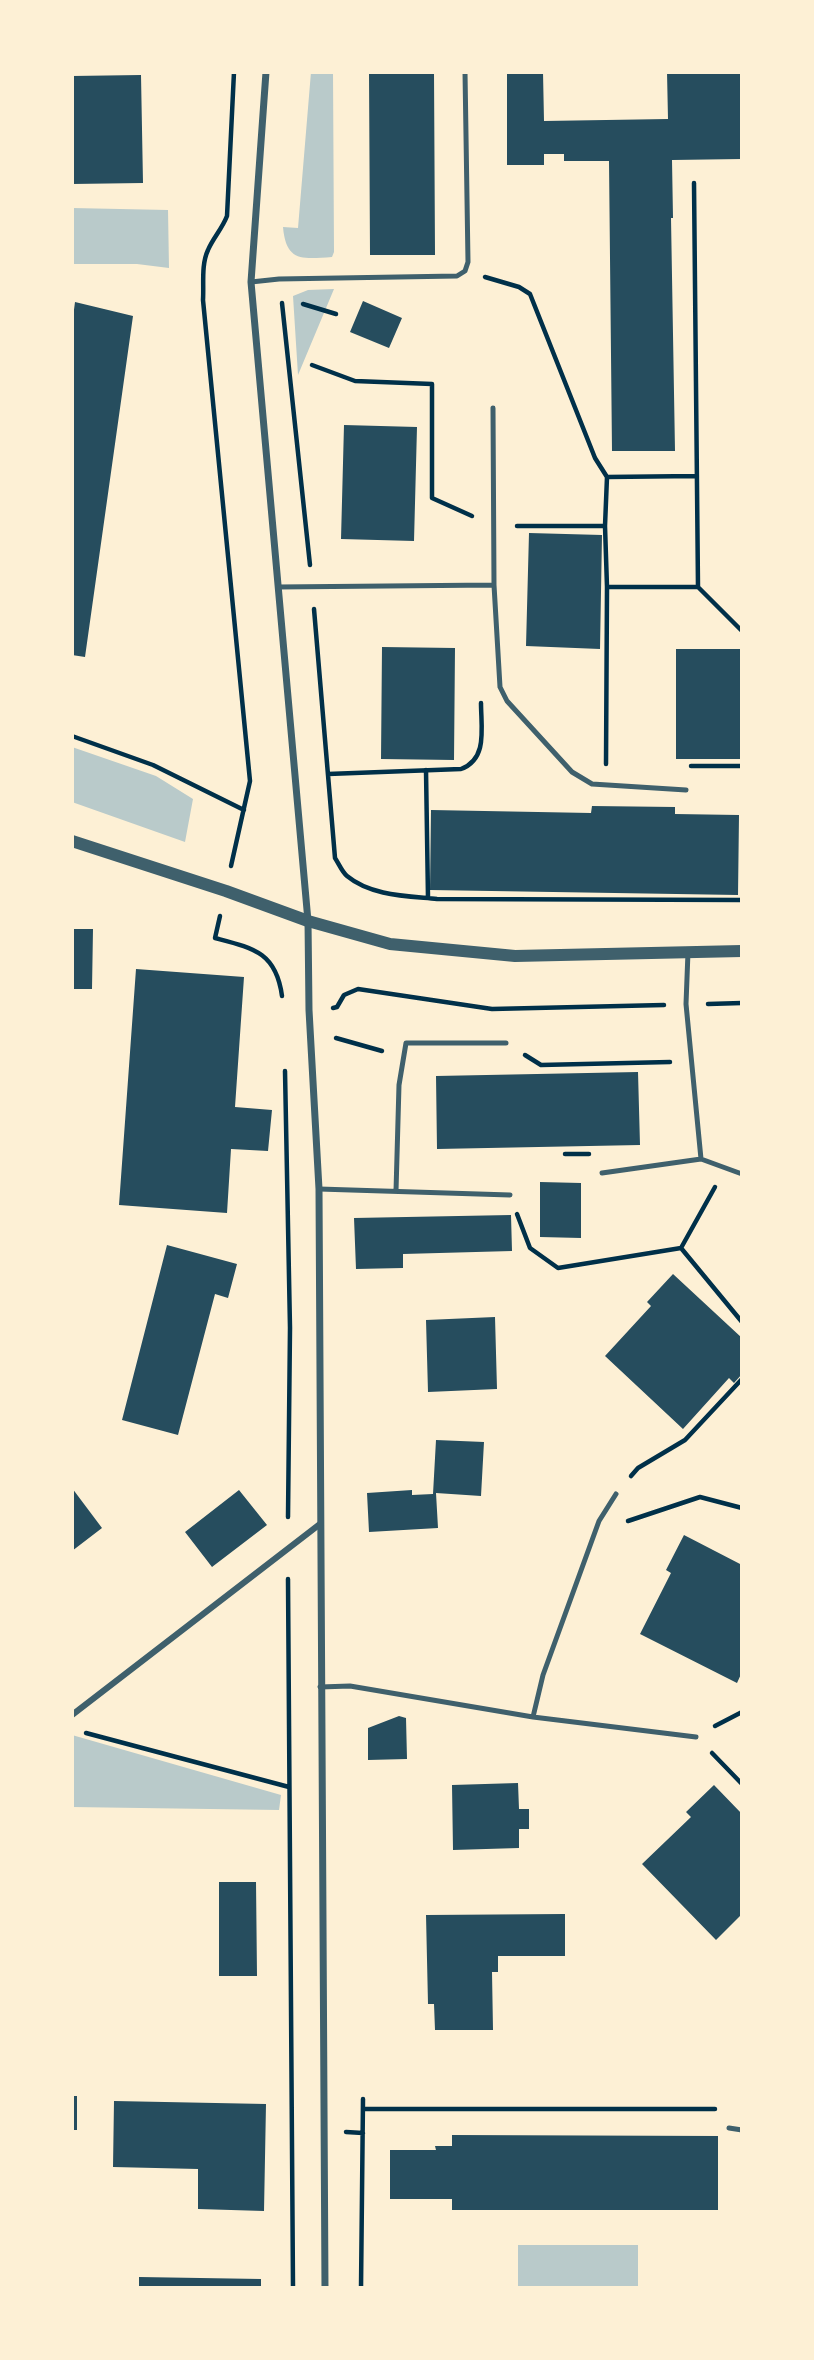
<!DOCTYPE html>
<html>
<head>
<meta charset="utf-8">
<style>
	body { margin:0 }
	#map { position:relative; width:814px; height:2360px; overflow:hidden; background:#fdf0d5; font-family:Literata,serif }
	canvas { display:block }
	.frame { position:absolute; inset:0; border:74px solid #fdf0d5; pointer-events:none }
</style>
</head>
<body>
<div id="map">
<canvas width="814" height="2360"></canvas>
<div class="frame"></div>
</div>
<script>
const ctx = document.querySelector('canvas').getContext('2d');
ctx.lineJoin = 'round';
function fill(path, color) {
  ctx.fillStyle = color;
  ctx.fill(path, 'evenodd');
}
function stroke(path, color, width, dash) {
  ctx.strokeStyle = color;
  ctx.lineWidth = width;
  ctx.lineCap = dash ? 'butt' : 'round';
  ctx.setLineDash(dash || []);
  ctx.stroke(path);
}
fill(new Path2D(`
	M311,72H333L334,252L332,257C302,259 286,262 283,227L298,228Z
	M72,208L168,210L169,268L137,264H72Z
	M334,289L298,375L293,296L308,290Z
	M72,747L156,776L193,799L185,842L72,802Z
	M72,1735L281,1795L279,1810L72,1807Z
	M518,2245H638V2288H518Z`), '#b9caca');
fill(new Path2D(`
	M369,72H434L435,255H370Z
	M507,72H543L544,121L668,119L667,72H742V159L672,160L673,218H671L675,451H612L609,161H564V154H544V165H507Z
	M141,75L143,183L72,184V76Z
	M363,301L402,318L389,348L350,332Z
	M75,302L133,316L85,657L72,655V325Z
	M344,425L417,427L414,541L341,539Z
	M529,533L602,535L600,649L526,646Z
	M382,647L455,648L454,760L381,759Z
	M676,649H742V759H676Z
	M592,806L675,807V814L739,815L738,895L430,890L431,810L591,813Z
	M72,929H93L92,989H72Z
	M136,969L244,977L235,1107L272,1110L268,1151L231,1149L227,1213L119,1205Z
	M638,1072L640,1145L437,1149L436,1076Z
	M540,1182L581,1183V1238L540,1237Z
	M511,1215L512,1251L403,1254V1268L356,1269L354,1218Z
	M167,1245L237,1264L228,1298L215,1294L178,1435L122,1420Z
	M673,1274L742,1338V1374L734,1383L729,1378L683,1429L605,1356L651,1306L647,1302Z
	M495,1317L497,1389L428,1392L426,1320Z
	M436,1440L484,1442L481,1496L436,1493L438,1528L369,1532L367,1493L412,1490V1495L433,1494Z
	M72,1488L102,1528L72,1551Z
	M239,1490L267,1525L212,1567L185,1532Z
	M684,1535L742,1565V1672L737,1683L640,1634L671,1573L666,1570Z
	M399,1716L406,1718L407,1759L368,1760V1728Z
	M518,1783L519,1809H529V1829H519V1848L453,1850L452,1785Z
	M714,1785L742,1814V1914L716,1940L642,1864L691,1817L686,1812Z
	M219,1882H256L257,1976H219Z
	M565,1914V1956H498V1972H492L493,2030H435L434,2004H428L426,1915Z
	M72,2096H77V2130H72Z
	M114,2101L266,2104L264,2211L198,2209V2169L113,2167Z
	M452,2135L718,2136V2210H452V2199H390V2150H436L435,2146H452Z
	M139,2277L261,2279V2288H139Z`), '#264d5e');
stroke(new Path2D(`
	M485,277L519,287L530,294L595,458L607,477
	M282,303L310,565
	M303,304L336,314
	M312,365L355,381L432,384V498L472,516
	M517,526H605L607,477L697,476
	M605,526L607,587
	M698,587L742,631
	M314,609L335,858C339,864 342,872 347,876C371,896 408,896 437,899L742,900
	M72,736L153,765L244,810
	M606,764L607,587H698L694,183
	M691,766H742
	M426,770L428,898
	M328,774L461,769C488,759 481,728 481,703
	M231,866L250,781L203,300C204,284 201,265 208,250C213,238 222,229 227,216L234,72
	M220,916L215,938C253,948 276,952 282,996
	M708,1004L742,1003
	M333,1008L337,1007L344,995L358,989L492,1009L664,1005
	M336,1038L382,1051
	M525,1055L541,1065L670,1062
	M285,1071L290,1328L288,1517
	M565,1154H589
	M715,1187L681,1248L742,1322
	M517,1214L530,1248L558,1268L681,1248
	M631,1476L638,1468L685,1440L742,1379
	M628,1521L700,1497L742,1508
	M288,1579L293,2288
	M715,1726L742,1712
	M86,1733L289,1787
	M712,1753L742,1784
	M363,2109H715
	M346,2132L363,2133
	M361,2288L363,2099`), '#003049', 4.5);
stroke(new Path2D(`
	M251,282L279,279L457,276L465,271L468,262L465,72
	M493,408L494,585L500,687L507,701L572,772L592,784L686,790
	M278,587L494,585
	M688,952L686,1004L701,1159
	M602,1173L701,1159L742,1174
	M319,1189L510,1195
	M396,1191L399,1085L406,1043H506
	M320,1687L350,1686L533,1717L696,1737
	M533,1717L543,1675L599,1521L616,1494
	M729,2128L742,2130`), '#3f606c', 5);
stroke(new Path2D(`
	M72,1715L320,1524`), '#3f606c', 6);
stroke(new Path2D(`
	M266,72L251,282L308,921L309,1010L319,1189L325,2288`), '#3f606c', 7);
stroke(new Path2D(`
	M72,841L226,891L308,921L390,944L515,956L742,951`), '#3f606c', 12);
</script>
</body>
</html>
